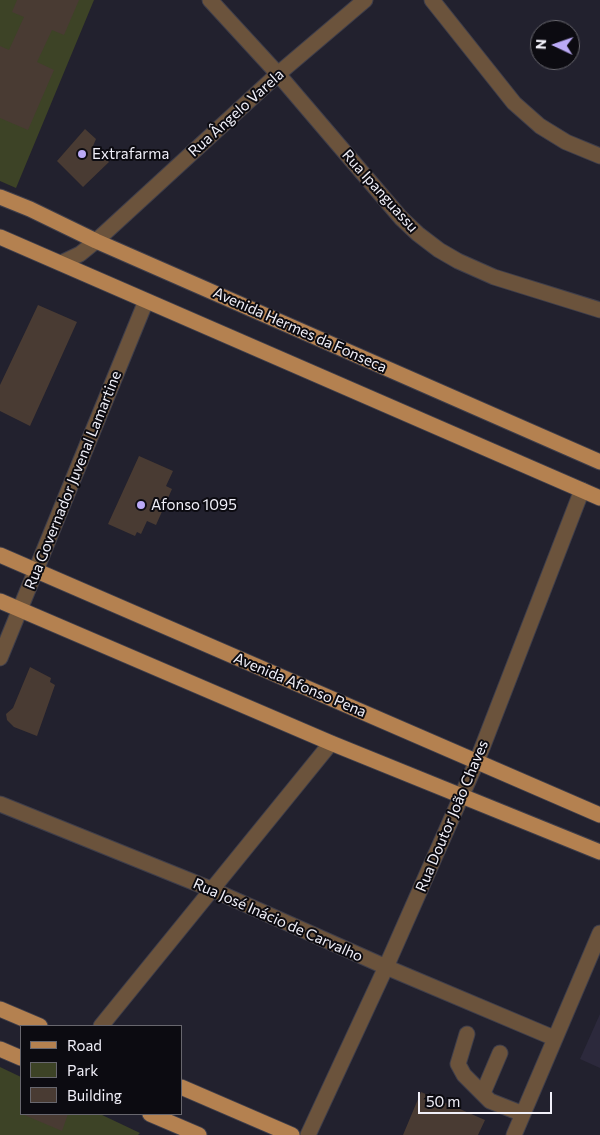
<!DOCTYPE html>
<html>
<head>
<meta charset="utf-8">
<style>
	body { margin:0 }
	#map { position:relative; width:600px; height:1135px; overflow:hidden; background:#22212e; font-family:Commissioner,sans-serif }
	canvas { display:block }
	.legend { position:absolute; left:20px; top:1025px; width:162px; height:90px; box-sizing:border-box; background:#0c0b11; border:1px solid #68676e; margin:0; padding:6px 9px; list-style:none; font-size:15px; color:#f1f0f9 }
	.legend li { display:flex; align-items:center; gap:10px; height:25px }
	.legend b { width:25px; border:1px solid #68676e }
	.north { position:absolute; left:530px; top:20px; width:50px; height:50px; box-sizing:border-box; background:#0c0b11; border:1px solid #68676e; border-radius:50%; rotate:273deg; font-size:14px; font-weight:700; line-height:20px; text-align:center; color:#f1f0f9 }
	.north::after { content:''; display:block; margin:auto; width:18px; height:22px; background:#bbaaf6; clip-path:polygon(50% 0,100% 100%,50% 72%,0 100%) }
	.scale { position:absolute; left:418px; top:1092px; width:134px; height:22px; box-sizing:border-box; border:2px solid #f1f0f9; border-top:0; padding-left:6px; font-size:15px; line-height:18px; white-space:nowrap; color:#f1f0f9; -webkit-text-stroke:4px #0c0b11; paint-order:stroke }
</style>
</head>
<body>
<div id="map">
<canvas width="600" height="1135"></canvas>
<ul class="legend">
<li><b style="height:6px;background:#b48150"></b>Road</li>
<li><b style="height:14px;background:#3d4326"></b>Park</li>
<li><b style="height:14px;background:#493b33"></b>Building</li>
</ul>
<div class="north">N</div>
<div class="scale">50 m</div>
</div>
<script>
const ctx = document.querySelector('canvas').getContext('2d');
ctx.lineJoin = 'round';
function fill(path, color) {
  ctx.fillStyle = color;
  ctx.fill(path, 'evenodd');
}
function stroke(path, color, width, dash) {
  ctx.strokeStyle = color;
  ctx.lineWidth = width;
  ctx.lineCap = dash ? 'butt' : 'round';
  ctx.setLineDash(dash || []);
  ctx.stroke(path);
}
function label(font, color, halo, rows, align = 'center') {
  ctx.font = font + ' Commissioner,sans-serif';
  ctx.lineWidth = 4;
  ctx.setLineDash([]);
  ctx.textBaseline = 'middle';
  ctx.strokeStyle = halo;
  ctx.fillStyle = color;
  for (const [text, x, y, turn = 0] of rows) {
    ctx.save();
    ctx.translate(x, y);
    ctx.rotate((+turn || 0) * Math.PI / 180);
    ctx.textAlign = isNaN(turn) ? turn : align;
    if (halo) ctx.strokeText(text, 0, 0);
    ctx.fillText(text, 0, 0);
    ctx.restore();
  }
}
fill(new Path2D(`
	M600,1014V1068L580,1059Z`), '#2c293c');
fill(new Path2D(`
	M0,0H94L16,188L0,181Z
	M0,1067L21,1077V1114H100L140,1133L138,1135H0Z`), '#3d4326');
fill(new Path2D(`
	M17,0H79L64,35L52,30L37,62L54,70L28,130L0,118V46L9,50L24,17L12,12Z
	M85,129L96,139L93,146L109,162L83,187L57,161Z
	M38,305L77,322L30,426L0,411V385Z
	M139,456L173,471L166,486L172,489L156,525L147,521L141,534L137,532L135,536L108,524Z
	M30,667L51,678L50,682L55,685L37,736L14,727L7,720L6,714L13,708Z
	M421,1092L485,1120L478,1135H403Z
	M22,1114H68L62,1131Z`), '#493b33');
const minor = new Path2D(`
	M210,0L278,74L401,218L418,234L439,250L458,261L494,277L600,310
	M432,0L514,103L540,126L566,142L600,156
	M61,263L80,254L96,241L278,74L365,0
	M0,658L146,301
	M0,804L213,890L386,967L554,1038
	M101,1026L331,743
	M467,1034L458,1064L464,1075L490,1101L523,1114
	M483,1093L500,1053
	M308,1135L386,967L477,761L582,490
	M514,1135L600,933`);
const major = new Path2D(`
	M0,197L30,209L96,241L600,462
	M0,237L600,498
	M0,555L600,815
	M0,601L331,743L600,852
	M0,1009L40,1026
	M0,1049L21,1058
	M181,1087L292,1135
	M150,1114L199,1135`);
stroke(minor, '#3f3e4a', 17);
stroke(major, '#3f3e4a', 17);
stroke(minor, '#6b533c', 15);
stroke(major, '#b48150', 15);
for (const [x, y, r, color] of [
	[82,154,5,"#bbaaf6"],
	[141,505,5,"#bbaaf6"]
]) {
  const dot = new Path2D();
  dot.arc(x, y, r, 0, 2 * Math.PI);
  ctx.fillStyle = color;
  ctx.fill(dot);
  stroke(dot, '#0c0b11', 2);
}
label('15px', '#f1f0f9', '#0c0b11', [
	["Rua Ângelo Varela",236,113,-42],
	["Rua Ipanguassu",380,191,48],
	["Avenida Hermes da Fonseca",300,330,24],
	["Rua Governador Juvenal Lamartine",73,480,-68],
	["Avenida Afonso Pena",300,685,23],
	["Rua Doutor João Chaves",452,816,-67],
	["Rua José Inácio de Carvalho",278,920,24]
]);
label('15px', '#f1f0f9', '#0c0b11', [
	["Extrafarma",92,154],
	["Afonso 1095",151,505]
], 'left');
</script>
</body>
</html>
